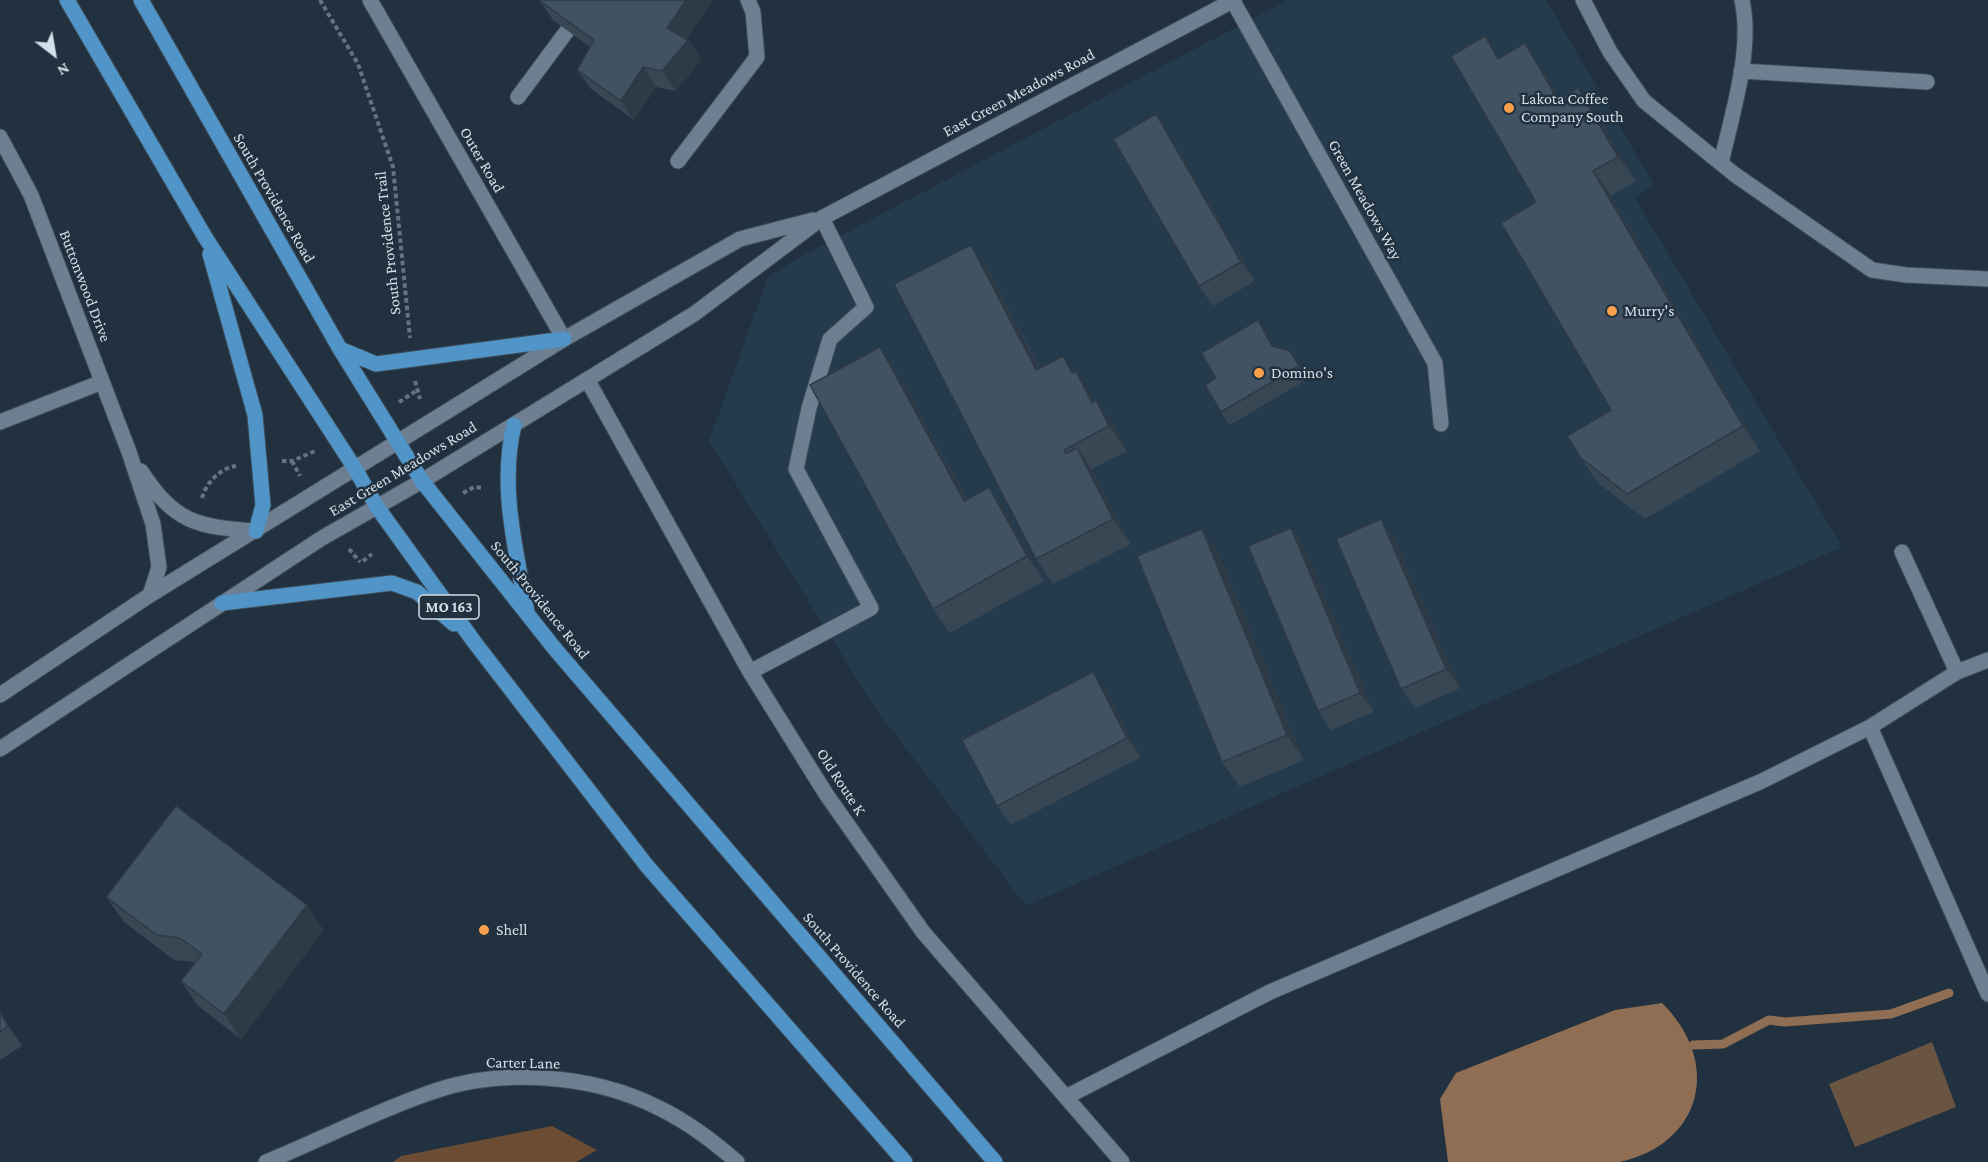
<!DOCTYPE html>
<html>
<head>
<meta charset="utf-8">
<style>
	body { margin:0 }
	#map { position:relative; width:1988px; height:1162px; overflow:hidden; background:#21313f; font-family:"Crimson Pro",serif }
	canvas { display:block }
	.north { position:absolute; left:24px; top:24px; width:60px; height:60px; -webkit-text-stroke:4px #21313f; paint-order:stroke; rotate:149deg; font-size:16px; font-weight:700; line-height:24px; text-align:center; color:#d4dfe8 }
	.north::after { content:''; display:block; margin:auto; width:21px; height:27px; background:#d4dfe8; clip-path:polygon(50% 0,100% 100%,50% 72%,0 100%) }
</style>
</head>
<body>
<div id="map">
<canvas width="1988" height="1162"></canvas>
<div class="north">N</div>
</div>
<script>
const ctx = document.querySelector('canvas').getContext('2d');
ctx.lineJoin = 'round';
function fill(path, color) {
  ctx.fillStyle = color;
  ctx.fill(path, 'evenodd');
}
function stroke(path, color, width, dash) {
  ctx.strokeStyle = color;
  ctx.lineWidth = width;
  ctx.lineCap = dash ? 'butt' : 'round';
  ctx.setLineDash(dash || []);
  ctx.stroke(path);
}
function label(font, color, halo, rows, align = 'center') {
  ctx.font = font + ' "Crimson Pro",serif';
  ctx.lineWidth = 5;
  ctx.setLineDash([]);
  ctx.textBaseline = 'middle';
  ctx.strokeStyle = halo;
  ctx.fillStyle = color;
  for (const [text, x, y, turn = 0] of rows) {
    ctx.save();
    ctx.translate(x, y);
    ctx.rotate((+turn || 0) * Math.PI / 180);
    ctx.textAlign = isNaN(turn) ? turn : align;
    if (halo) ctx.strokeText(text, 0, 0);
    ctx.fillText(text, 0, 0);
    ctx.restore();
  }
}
fill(new Path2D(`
	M1288,0H1546L1654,185L1635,198L1842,547L1026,906L873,705L709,441L768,277L796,259Z`), '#243a4d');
fill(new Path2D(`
	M1932,1042L1956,1107L1855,1147L1829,1084Z`), '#6a5442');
fill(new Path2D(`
	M552,1126L597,1150L576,1162H393L401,1156Z`), '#6c4c32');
fill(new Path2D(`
	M1662,1003C1722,1062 1703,1144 1619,1162H1448L1440,1099L1456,1073L1615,1010Z`), '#8f6e53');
stroke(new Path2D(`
	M1693,1045L1723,1044L1769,1020L1785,1022L1891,1014L1949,993`), '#8f6e53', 9);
const service = new Path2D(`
	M1583,0L1610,52L1644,101L1734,174L1872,270L1906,275L1988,279
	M1741,71L1927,82
	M518,97L590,0
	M678,161L757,57L753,12L748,0
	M1721,163C1732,114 1753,50 1742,0
	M0,422L102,382
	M1902,552L1957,672
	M750,672L871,608L796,469L809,408L830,339L866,307L822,218
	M1870,727L1988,994
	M1066,1097L1270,992L1762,781L1870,727L1957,672L1988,660`);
const minor = new Path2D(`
	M370,0L564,339
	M1233,1L1435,363L1441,424
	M0,137L31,195L129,452L153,524L159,567L150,595
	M588,381L750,672L826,794L923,932L1122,1162
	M141,471C174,522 196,527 256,531
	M266,1162C320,1140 374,1112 429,1093C499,1067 592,1074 659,1108C688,1122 713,1141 737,1162`);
const tertiary = new Path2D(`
	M0,695L150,595L564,339L740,239L813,220
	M0,749L322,538L422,481L694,314L822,218L1234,0`);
const primary = new Path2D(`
	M67,0L205,237L354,467L377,507L475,643L647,866L905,1162
	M141,0L340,349L422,481L555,649L995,1162
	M210,254L255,415L263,505L256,531
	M340,349L376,364L564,339
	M514,425C499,487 516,550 527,612
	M222,603L392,583L417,592L454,624`);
stroke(service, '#3e4c58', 17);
stroke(minor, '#3e4c58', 17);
stroke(tertiary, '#3e4c58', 17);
stroke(primary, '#3e4c58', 17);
stroke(new Path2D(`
	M320,0L358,64L393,167L410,338
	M415,381L420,399
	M399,402L416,391
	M282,461H292L315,451
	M292,461L300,476
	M463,493L474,487L484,488
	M202,498C206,483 220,468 236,466
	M349,549L360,562
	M363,561L372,554`), '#657380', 4, [4.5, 3]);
stroke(service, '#6d7f90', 15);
stroke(minor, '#6d7f90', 15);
stroke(tertiary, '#6d7f90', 15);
stroke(primary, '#5094c8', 15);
fill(new Path2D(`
	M540,0H713L686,39L688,40L702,59L676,91L656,87L634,120L591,89L577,70L590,47L553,20L540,1Z
	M1525,43L1542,68L1560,99L1578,88L1596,113L1636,181L1611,196L1760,451L1645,519L1597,482L1580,457L1611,410L1536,202L1500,58Z
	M1156,114L1169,134L1255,281L1213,306L1199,286Z
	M971,245L989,270L1040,368L1074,372L1093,396L1096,401V400L1114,425L1127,451L1092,469L1131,544L1053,584L1036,559Z
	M1258,320L1267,333L1274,346L1290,351L1299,364L1308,379L1230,425L1221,412L1216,378Z
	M880,347L897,372L967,499L989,487L1006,512L1044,581L950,633L933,609Z
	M1291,528L1304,547L1374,712L1331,730L1318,711Z
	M1394,538L1460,688L1415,708L1401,689Z
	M1219,554L1304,760L1240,787L1222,762Z
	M1106,691L1141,757L1011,825L997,806Z
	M106,897L324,930L241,1039L198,1006L181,981L195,962L174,960L124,922Z
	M0,1012L22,1046L0,1060Z`), '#384754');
fill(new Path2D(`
	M686,0H713L680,47L667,28Z
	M1485,36L1503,61L1498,59Z
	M688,40L702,59L676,91L662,71Z
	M1525,43L1542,68L1576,125L1558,100Z
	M643,67L656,87L634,120L621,101Z
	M1578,88L1596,113L1636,181L1618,157Z
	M1156,114L1169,134L1255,281L1241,262Z
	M1593,171L1611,196L1760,451L1743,426Z
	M971,245L989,270L1053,395L1036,370Z
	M1258,320L1267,333L1282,359L1272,346Z
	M880,347L897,372L981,526L964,501Z
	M1290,351L1299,364L1308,379L1299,366Z
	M1063,356L1080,381L1072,373Z
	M1076,371L1093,396L1109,428L1092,403Z
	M1096,400L1114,425L1127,451L1109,426Z
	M1077,448L1094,473L1131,544L1113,519Z
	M989,487L1006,512L1044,581L1027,556Z
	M1381,519L1394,538L1460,688L1446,669Z
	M1291,528L1304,547L1374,712L1360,693Z
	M1202,529L1219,554L1304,760L1287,735Z
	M1093,672L1106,691L1141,757L1127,738Z
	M307,905L324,930L241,1039L224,1014Z
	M0,1012L22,1046L8,1026Z`), '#2e3a45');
const building = new Path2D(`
	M540,0H686L667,28L688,40L662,71L643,67L621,101L577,70L594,40L540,1Z
	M1485,36L1498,59L1525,43L1558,100L1578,88L1618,157L1593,171L1743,426L1627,494L1580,457L1567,436L1611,410L1501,223L1536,202L1451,56Z
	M1156,114L1241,262L1199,286L1113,139Z
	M971,245L1036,370L1063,356L1072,373L1076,371L1092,403L1096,400L1109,426L1064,450L1066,454L1077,448L1113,519L1036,559L894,284Z
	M1258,320L1272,346L1290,351L1299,366L1221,412L1205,385L1216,378L1201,353Z
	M880,347L964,501L989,487L1027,556L933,609L810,385Z
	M1381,519L1446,669L1401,689L1336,539Z
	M1291,528L1360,693L1318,711L1248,546Z
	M1202,529L1287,735L1222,762L1137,556Z
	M1093,672L1127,738L997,806L962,740Z
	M176,806L307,905L224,1014L181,981L202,954L180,938L157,935L106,897Z
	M0,1013L8,1026L0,1032Z`);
fill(building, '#415362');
stroke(building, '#2e3a45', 1.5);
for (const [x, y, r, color] of [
	[1509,108,6,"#f9a04c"],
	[1612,311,6,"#f9a04c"],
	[1259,373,6,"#f9a04c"],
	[484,930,6,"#f9a04c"]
]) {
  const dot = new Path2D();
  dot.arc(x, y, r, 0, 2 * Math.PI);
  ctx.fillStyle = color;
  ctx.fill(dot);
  stroke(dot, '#21313f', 2);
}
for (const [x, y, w] of [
	[449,607,60]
]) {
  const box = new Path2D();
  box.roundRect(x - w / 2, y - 12, w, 24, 4.5);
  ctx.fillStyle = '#21313f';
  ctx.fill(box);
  stroke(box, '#d4dfe8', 1.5);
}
label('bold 15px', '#d4dfe8', null, [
	["MO 163",449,607]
]);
label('16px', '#d4dfe8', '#21313f', [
	["East Green Meadows Road",1019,93,-28],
	["Outer Road",482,160,60],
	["South Providence Road",274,198,60],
	["Green Meadows Way",1365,200,61],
	["South Providence Trail",388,243,-96],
	["Buttonwood Drive",85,286,69],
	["East Green Meadows Road",403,469,-31],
	["South Providence Road",540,600,51],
	["Old Route K",841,782,57],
	["South Providence Road",854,970,49],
	["Carter Lane",523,1063,1]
]);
label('16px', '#d4dfe8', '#21313f', [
	["Lakota Coffee",1521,99],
	["Company South",1521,117],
	["Murry's",1624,311],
	["Domino's",1271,373],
	["Shell",496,930]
], 'left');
</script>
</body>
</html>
